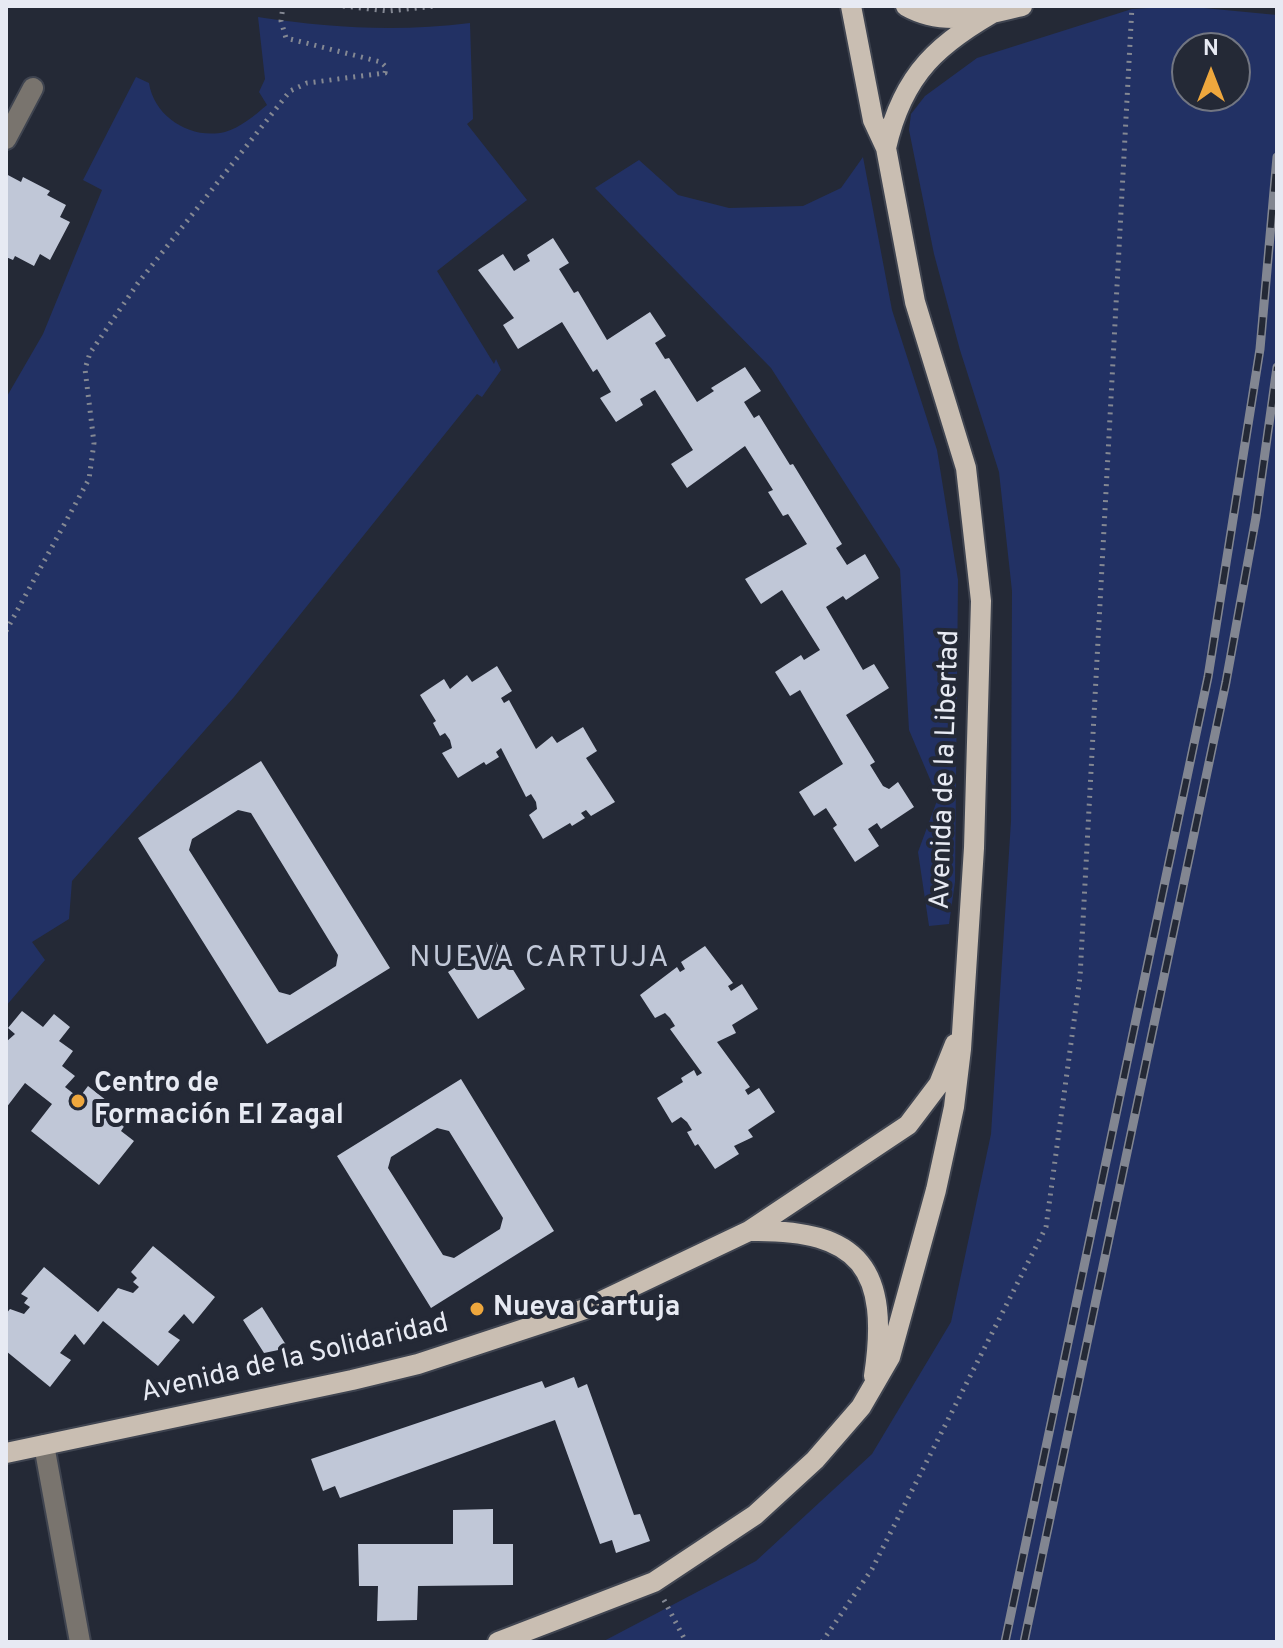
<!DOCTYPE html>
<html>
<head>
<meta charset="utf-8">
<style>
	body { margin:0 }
	#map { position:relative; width:1283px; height:1648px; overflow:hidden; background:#242936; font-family:Overpass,sans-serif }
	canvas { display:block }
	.frame { position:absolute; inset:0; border:8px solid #e7eaf3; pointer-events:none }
	.north { position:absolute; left:1171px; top:32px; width:80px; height:80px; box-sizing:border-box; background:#242936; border:2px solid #727682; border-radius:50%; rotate:0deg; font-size:22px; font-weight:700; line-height:32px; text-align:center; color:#e7eaf3 }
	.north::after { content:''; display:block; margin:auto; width:28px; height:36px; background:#eea73d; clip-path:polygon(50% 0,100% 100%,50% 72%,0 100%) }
</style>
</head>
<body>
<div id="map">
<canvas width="1283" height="1648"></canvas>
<div class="frame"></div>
<div class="north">N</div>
</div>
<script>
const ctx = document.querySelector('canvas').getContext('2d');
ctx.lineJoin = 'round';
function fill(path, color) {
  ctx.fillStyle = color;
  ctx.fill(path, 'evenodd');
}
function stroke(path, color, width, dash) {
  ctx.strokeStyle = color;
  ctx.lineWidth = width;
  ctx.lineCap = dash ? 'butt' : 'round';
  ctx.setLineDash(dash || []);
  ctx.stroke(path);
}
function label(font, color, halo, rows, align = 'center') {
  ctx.font = font + ' Overpass,sans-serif';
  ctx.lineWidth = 8;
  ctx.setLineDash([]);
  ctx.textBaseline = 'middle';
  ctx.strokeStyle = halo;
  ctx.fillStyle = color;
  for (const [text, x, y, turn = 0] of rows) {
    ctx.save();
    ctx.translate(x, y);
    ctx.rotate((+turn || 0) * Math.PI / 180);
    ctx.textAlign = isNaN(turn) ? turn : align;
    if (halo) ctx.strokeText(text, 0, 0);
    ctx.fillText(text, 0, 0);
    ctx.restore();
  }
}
fill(new Path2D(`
	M1183,6L1277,15V1642H602L756,1561L872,1454L951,1322L991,1134L1011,821L1012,591L999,472L960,350L934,254L909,130L911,114L925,96L977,58L1132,9ZM1235,48V96H1187V48Z
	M258,17C330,28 398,32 470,23L473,119L467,124L527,200L437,271L494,364L496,359L501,370L482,397L477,394L234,697L72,881L69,919L32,942L45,960L6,1006V398L43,334L102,190L83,180L136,77L149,83C154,117 191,140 225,132C240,128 255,115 267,105L259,92L265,79Z
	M863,157L892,310L937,450L958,580L955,882L949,924L929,926L918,852L938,798L909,730L900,569L771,368L595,188L639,160L678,195L729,208L803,206L841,188Z`), '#223164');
fill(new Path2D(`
	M6,174L21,182L23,177L50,191L47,195L66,205L60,217L70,222L50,260L40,254L34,266L15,256L13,260L6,257Z
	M553,238L569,263L559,269L574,293L578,291L607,340L650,312L666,336L655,343L665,359L669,358L697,402L714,391L711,388L745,367L761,391L744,402L754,418L759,415L790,465L793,464L842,544L836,548L847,565L865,554L879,578L846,600L843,596L826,607L863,670L874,664L889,688L846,715L875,762L870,765L883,786L889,789L898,782L914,807L881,829L877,823L868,829L879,846L855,862L833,828L837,825L826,808L814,816L799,792L843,764L800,690L790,696L775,672L801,655L804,660L820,650L782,590L761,604L745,579L807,544L788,514L783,516L768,492L773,490L745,446L687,488L671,464L693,450L655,390L640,399L643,405L616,422L600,398L611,392L597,369L593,372L562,322L518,349L503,325L514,318L478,270L503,254L514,271L530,261L527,255Z
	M497,666L512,691L501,698L504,703L509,700L536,749L552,736L557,743L583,727L597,751L586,758L615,802L591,816L586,810L581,813L585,818L572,826L570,823L543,839L529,815L537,809L536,802L531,794L526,797L501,748L496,752L499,757L486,765L484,762L458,778L442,753L452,748L450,740L445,733L440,736L433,723L436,721L420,695L444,679L450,689L467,675L472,682Z
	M261,761L390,968L267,1044L138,838ZM238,810L251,813L338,955L336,966L290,995L279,992L189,850L192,839Z
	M496,942L525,989L478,1019L448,972Z
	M705,946L733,983L728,986L731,991L742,984L758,1009L732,1025L736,1033L717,1042L750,1087L745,1090L748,1095L759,1088L775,1112L748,1130L753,1137L734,1146L739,1154L715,1169L698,1144L695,1146L687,1132L692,1130L687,1122L681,1117L672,1123L657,1098L683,1082L681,1078L694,1070L697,1076L702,1073L670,1029L675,1026L670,1018L665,1013L655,1018L640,995L677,967L680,972L685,969L681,962Z
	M22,1011L43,1027L54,1014L70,1027L59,1041L73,1051L62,1066L75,1076L65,1087L79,1098L88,1086L116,1108L112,1114L125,1125L121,1131L134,1141L99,1185L31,1131L52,1104L25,1083L6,1108V1042L15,1034L8,1028Z
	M461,1079L554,1231L431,1308L337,1156ZM437,1128L449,1131L503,1218L500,1229L454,1258L443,1255L388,1168L391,1157Z
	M153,1246L215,1297L193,1324L184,1314L168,1332L180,1340L158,1366L103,1321L84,1345L75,1334L60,1353L71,1360L50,1387L6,1351V1314L10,1309L24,1314L30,1307L24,1303L28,1298L21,1294L44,1267L98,1312L118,1288L133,1293L139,1287L133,1282L137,1278L131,1272Z
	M262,1307L288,1348L264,1353L243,1320Z
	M574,1377L578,1388L587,1384L634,1515L640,1514L650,1541L616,1553L612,1540L600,1544L555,1420L340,1498L335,1486L323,1491L311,1459L542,1381L545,1388Z
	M493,1509V1544H513V1585L418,1586L417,1620L377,1621L378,1586H359L358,1544H453V1510Z`), '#c0c7d7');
const minor = new Path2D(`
	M6,139L33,88
	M44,1445L80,1642`);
const major = new Path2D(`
	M906,6C943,27 982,16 1022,6
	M886,148C903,73 939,42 1005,6
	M751,1231C861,1229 890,1270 874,1376
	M6,1453L352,1380L418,1364L585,1309L749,1231L908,1125L939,1084L955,1044
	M498,1642L654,1582L755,1515L815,1460L861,1407L890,1357L936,1190L954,1107L961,1049L974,848L981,601L966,468L915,302L886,148L873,120L851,6`);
stroke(minor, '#3f4450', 24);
stroke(major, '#3f4450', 24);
stroke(new Path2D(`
	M343,6L388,11L436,6
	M6,631L89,479L94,443L85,369L90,353L138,283L290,91L307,83L385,73L386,67L381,62L286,38L281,21L283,6
	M664,1600L686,1642
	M822,1642L872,1569L1046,1227L1080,977L1132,6`), '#848893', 5, [2, 6]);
stroke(minor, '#79746e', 20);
stroke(major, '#c9beb2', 20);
const rail = new Path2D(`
	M1005,1642L1208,677L1260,349L1277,157
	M1024,1642L1226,682L1256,517L1277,367`);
stroke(rail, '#828691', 9);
stroke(rail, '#242936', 6, [18]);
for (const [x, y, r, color] of [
	[78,1101,8,"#eea73d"],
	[477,1309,8,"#eea73d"]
]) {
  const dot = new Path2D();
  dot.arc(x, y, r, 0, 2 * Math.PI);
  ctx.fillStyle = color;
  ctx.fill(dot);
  stroke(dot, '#242936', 3);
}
label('28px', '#e7eaf3', '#242936', [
	["Avenida de la Libertad",947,770,-88],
	["Avenida de la Solidaridad",295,1360,-13]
]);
label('bold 28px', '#e7eaf3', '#242936', [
	["Centro de",94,1085],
	["Formación El Zagal",94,1117],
	["Nueva Cartuja",493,1309]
], 'left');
ctx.letterSpacing = '2px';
label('30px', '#c1c8d8', '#242936', [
	["NUEVA CARTUJA",540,960]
]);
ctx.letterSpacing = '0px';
</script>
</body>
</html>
